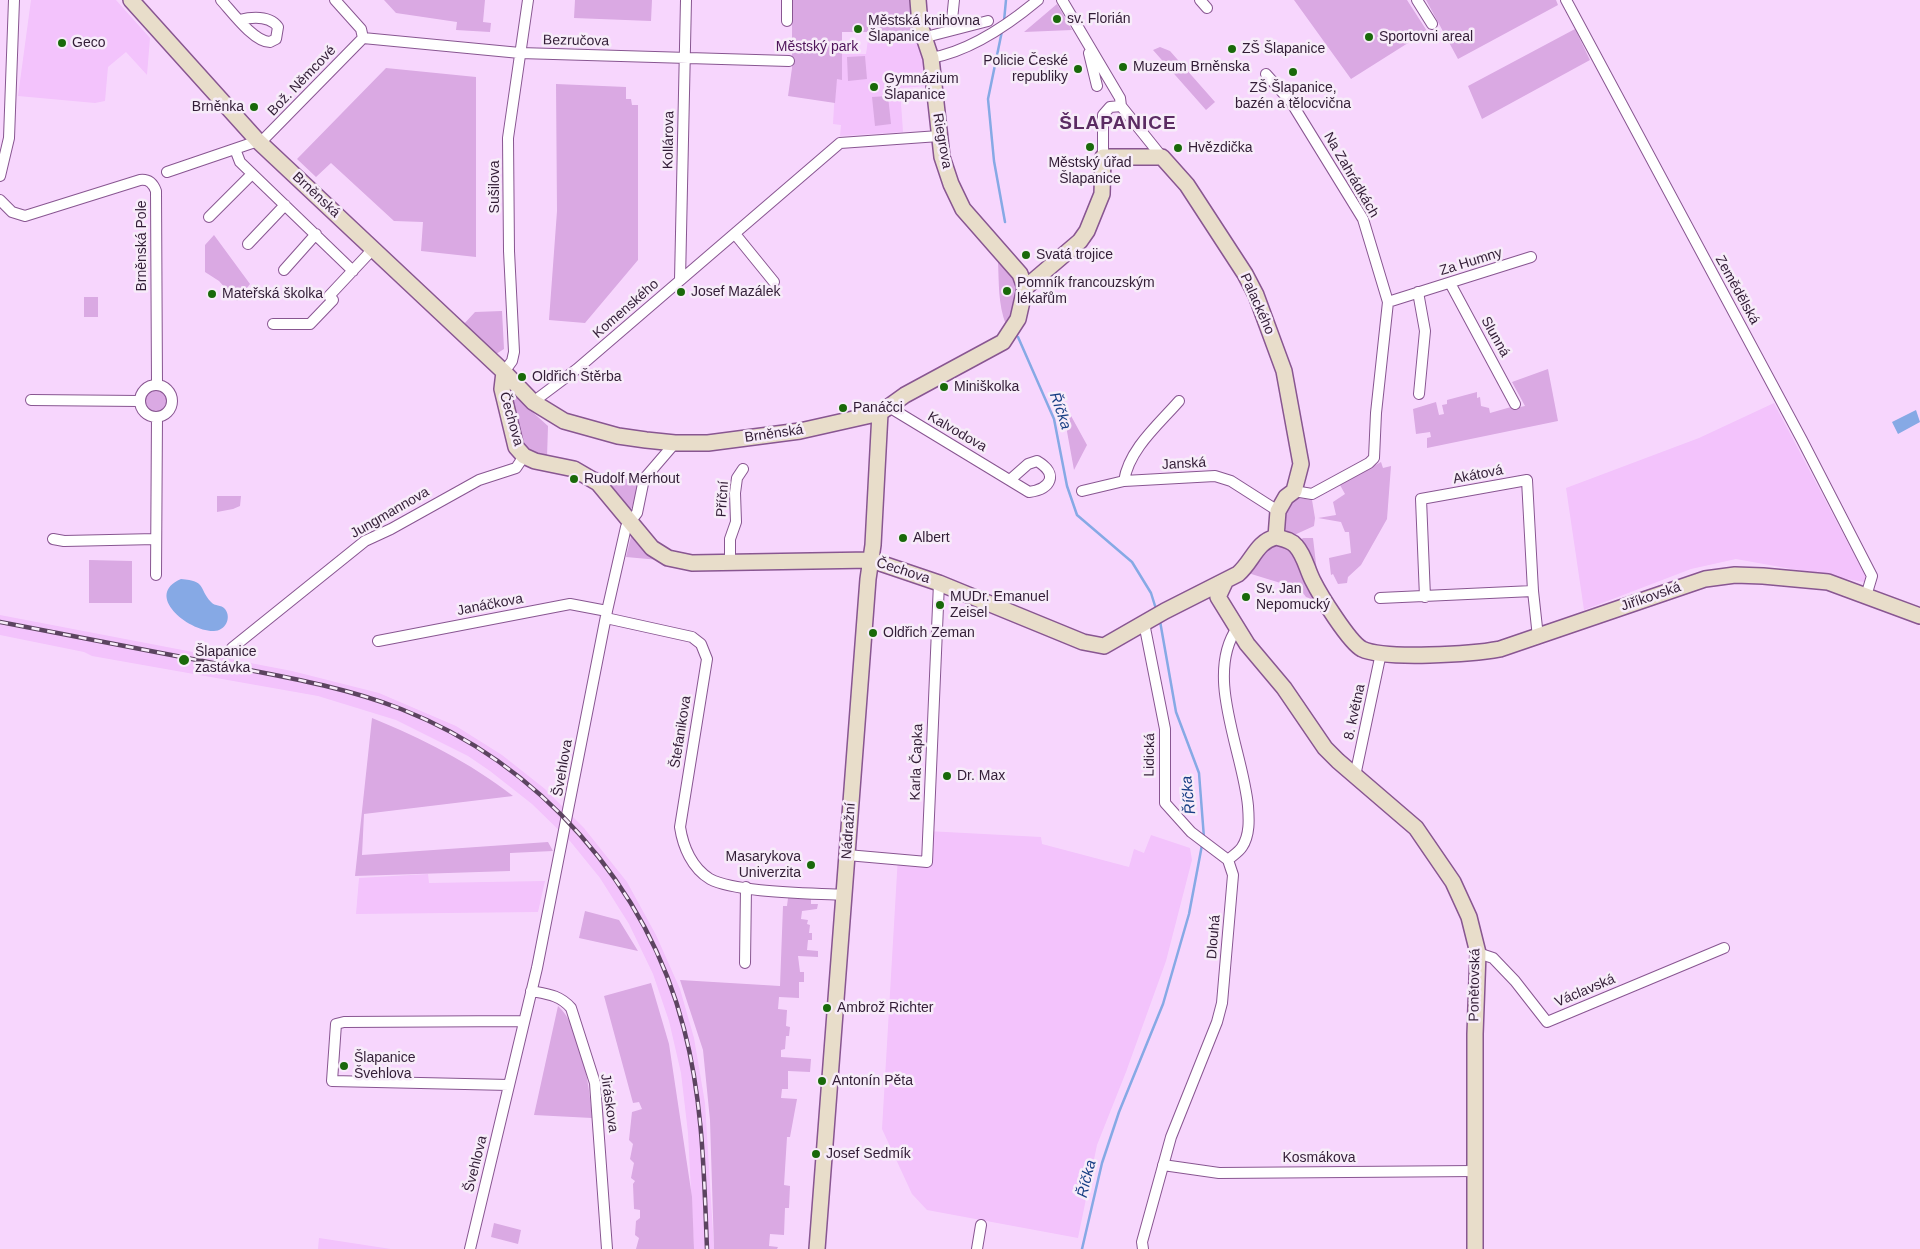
<!DOCTYPE html>
<html>
<head>
<meta charset="utf-8">
<style>
	body { margin:0 }
	canvas { display:block; background:#f7d6fd }
</style>
</head>
<body>
<canvas width="1920" height="1249"></canvas>
<script>
const ctx = document.querySelector('canvas').getContext('2d');
ctx.lineJoin = 'round';
function fill(path, color) {
  ctx.fillStyle = color;
  ctx.fill(path, 'evenodd');
}
function stroke(path, color, width, dash) {
  ctx.strokeStyle = color;
  ctx.lineWidth = width;
  ctx.lineCap = dash ? 'butt' : 'round';
  ctx.setLineDash(dash || []);
  ctx.stroke(path);
}
function label(font, color, halo, rows, align = 'center') {
  ctx.font = font + ' Helvetica,sans-serif';
  ctx.lineWidth = 5;
  ctx.setLineDash([]);
  ctx.textBaseline = 'middle';
  ctx.strokeStyle = halo;
  ctx.fillStyle = color;
  for (const [text, x, y, turn = 0] of rows) {
    ctx.save();
    ctx.translate(x, y);
    ctx.rotate((+turn || 0) * Math.PI / 180);
    ctx.textAlign = isNaN(turn) ? turn : align;
    if (halo) ctx.strokeText(text, 0, 0);
    ctx.fillText(text, 0, 0);
    ctx.restore();
  }
}
fill(new Path2D(`
	M31,0H116L150,38L147,75L126,52L108,67L105,101L95,103L18,96Z
	M916,36L926,51L927,86L900,88L903,132L840,136L841,125L833,124L835,88L837,79H841L842,54H866L868,40Z
	M1774,403L1869,583L1736,559L1691,569L1584,610L1566,488L1699,438Z
	M0,615L292,671L379,693L456,726L502,755L545,789L584,828L627,882L656,935L680,989L694,1038L705,1103L714,1249H694L688,1133L681,1073L669,1021L653,974L629,924L600,878L570,841L532,804L490,771L468,756L396,720L318,696L92,656L84,652L0,635Z
	M927,831L1041,837L1042,844L1129,867L1134,849L1144,853L1151,835L1190,848L1192,860L1166,961L1126,1072L1097,1145L1078,1238L927,1210L912,1194L882,1129L898,856L928,859Z
	M428,874L429,883L545,881L538,912L356,914L359,878Z
	M319,1238L391,1249H318Z`), '#f3c3fc');
fill(new Path2D(`
	M384,0H485L483,22L491,23L490,32L456,30L457,22L396,13Z
	M575,0H652L651,21L574,18Z
	M792,0H913L916,36L868,40V32H842V80L837,79L835,103L788,96L792,68Z
	M1294,0H1407L1427,31L1351,79Z
	M1426,0H1556L1558,5L1458,59Z
	M1057,4L1072,30L1024,32Z
	M1575,29L1590,60L1482,119L1468,86Z
	M1160,47L1170,51L1215,102L1206,110L1153,50Z
	M865,56L867,79L848,81L847,57Z
	M386,68L476,77V257L421,251L423,222L394,221L331,163L316,177L297,159Z
	M556,84L626,87V99H631L632,105H638V260L585,323L549,320L557,211Z
	M888,96L891,124L875,126L872,97Z
	M214,235L250,284L237,301L219,281L205,272V245Z
	M1001,260C1022,285 1025,297 1006,325C998,304 999,283 998,261Z
	M84,297H98V317H84Z
	M502,311L504,349L496,354L463,325L475,312Z
	M1548,369L1558,421L1427,448V438L1431,437L1430,432L1416,434L1413,409L1436,402L1439,415L1444,414L1442,405L1447,404V400L1477,392V398L1480,397L1481,406L1489,408L1490,413L1518,405L1520,407L1525,406L1512,382Z
	M144 401a12 12 0 1 1 24 0a12 12 0 1 1-24 0Z
	M514,398H517L548,426L547,458C515,447 519,431 512,401Z
	M1070,414L1087,445L1074,470L1064,415Z
	M1381,462L1383,468L1391,466L1387,519L1361,565L1348,577L1347,583L1338,584L1333,574L1331,575L1329,558L1351,553L1349,532H1345L1341,522L1318,518L1336,515L1333,502L1345,494L1340,485Z
	M595,471L639,482L632,508L627,510L594,476Z
	M217,496H241L240,506L233,509L217,512Z
	M1299,498L1312,500L1315,518L1314,526L1292,536L1283,527C1284,513 1286,505 1299,498Z
	M632,532L659,560L626,557Z
	M1303,538H1313L1317,572L1323,587L1299,541Z
	M1276,542L1291,547L1318,598L1314,600L1306,597L1300,589L1248,573L1260,552Z
	M89,560L132,561V603H89Z
	M372,718C423,739 469,762 513,796L364,814L362,855L548,842L553,851L510,853V871L355,876Z
	M788,898L811,899V904H818L817,909L802,911L801,919L808,920L807,924L810,925L809,933H812V940H808L807,950L818,951V957L798,956L800,972H804V982H799V998L779,997L778,1009L787,1010L786,1026L790,1027L789,1036H786L785,1049L781,1050V1057L811,1059L810,1072L788,1071V1089H782L781,1098L797,1099L790,1137H787L784,1185L790,1186L789,1208H785L784,1235L770,1234L769,1246L778,1247L777,1249H714L710,1120L703,1050L680,980L780,986L783,906H787Z
	M585,911L619,920L638,951L579,938Z
	M651,983L669,1044L692,1197L694,1249H636L639,1238L635,1235L636,1221L640,1218V1210L634,1209L633,1184L635,1181L631,1178L634,1163L630,1159L633,1144L629,1140L632,1112L642,1109L639,1102L633,1103L604,996Z
	M558,1006C581,1026 590,1088 592,1118L534,1115Z
	M494,1223L521,1230L518,1244L491,1237Z`), '#daa9e3');
fill(new Path2D(`
	M1916,410L1920,422L1898,434L1892,422Z
	M181,579C207,581 198,588 211,602C215,607 221,604 225,609C232,618 225,631 214,631C189,632 143,595 181,579Z`), '#86a9e5');
stroke(new Path2D(`
	M1004,21L1006,0
	M1002,31L988,99L994,161L1005,222
	M1018,337L1054,419L1067,486L1077,515L1132,562L1151,593L1156,609
	M1160,621L1176,712L1199,773L1204,838
	M1082,1249L1102,1163L1119,1112L1163,1004L1189,914L1202,845`), '#86a9e5', 2.5);
const street = new Path2D(`
	M221,0C232,12 254,42 270,42L276,39L278,27C269,15 252,17 239,20
	M335,0L361,29L363,38
	M1062,0L1120,98L1121,106L1162,157
	M1200,0L1207,8
	M1417,0L1432,24
	M1566,0L1802,440L1872,576L1866,596
	M787,21V0
	M951,30L954,0
	M926,37L988,21
	M363,38L520,53L789,61
	M1089,53L1097,86
	M931,58C971,51 1008,25 1038,0
	M1266,74L1291,102L1363,219L1388,302L1376,413L1374,458L1369,463L1312,494L1294,491
	M260,143L363,38
	M235,149L240,162L353,271
	M1103,157V115L1110,107L1121,106
	M167,172L258,141
	M0,176L9,138L14,0
	M0,200L12,212L25,216L140,180C149,179 153,183 156,191L157,384
	M209,217L252,174
	M735,234L774,282
	M248,244L285,205
	M284,270L316,234
	M680,280L686,0
	M1450,283L1515,404
	M1418,292L1425,331L1419,394
	M1388,302L1531,257
	M273,324H310L333,300L329,296L373,249
	M504,372L512,361L514,352L509,251L508,138L528,0
	M140 401a16 16 0 1 1 32 0a16 16 0 1 1-32 0Z
	M31,400L139,401
	M533,402L577,369L840,143L939,136
	M889,407L1029,492C1051,489 1059,474 1037,461L1028,464L1011,479
	M1124,481C1129,449 1159,424 1179,401
	M1082,491L1124,481L1215,476L1231,481L1278,511
	M53,539L64,541L156,539
	M730,562V539L736,522L735,493L737,478L743,469
	M156,575L157,417
	M1425,597L1421,499L1527,480L1533,591L1538,637
	M1380,598L1533,591
	M606,618L692,637L701,644L707,659L680,827C683,847 692,868 710,879C737,893 812,893 844,895
	M1144,623L1165,729V803L1191,832L1228,860
	M378,641L570,604L607,611
	M232,648L365,541L391,529L479,480L516,468L524,456
	M1355,776L1381,653
	M847,855L927,862L939,583
	M1228,860C1232,856 1239,852 1242,847C1250,835 1249,819 1248,806C1243,751 1204,676 1237,628
	M1478,953L1493,958L1515,981L1547,1022L1724,948
	M745,963L746,887
	M531,991C547,994 560,995 571,1008L595,1083L607,1249
	M509,1085L332,1081L336,1024L344,1022L524,1021
	M1163,1165L1219,1173L1476,1171
	M470,1249L537,968L607,611L626,527L637,513L644,479L675,443
	M977,1249L981,1225
	M1143,1249L1142,1242L1171,1137L1217,1022L1222,1003L1233,875L1228,860`);
const secondary = new Path2D(`
	M131,0L258,141L504,372L533,402L564,421L618,436L646,440L675,443H708L800,431L880,413L905,395L1003,342L1018,319L1025,288L1080,241L1087,231L1102,194L1103,157H1162L1187,185L1245,274L1256,295L1284,371L1301,464L1294,491L1286,497L1278,511L1276,537C1256,542 1253,561 1238,574L1165,611L1104,646L1083,642L939,583L871,560L692,563L668,558L652,548L598,483L574,469L535,461L524,456L516,447L502,389L504,372
	M918,0L920,25L931,58L942,157L951,184L963,209L1020,274L1025,288
	M1276,537C1284,539 1291,540 1296,546C1305,556 1307,570 1313,581C1320,595 1349,642 1362,649C1385,660 1473,654 1500,649L1705,579L1735,575L1763,576L1828,582L1920,616
	M1225,582L1218,597L1247,644L1284,688L1325,748L1338,761L1416,828L1453,882L1469,917L1478,953L1475,1034V1249
	M817,1249L868,579L873,545L880,413`);
stroke(street, '#885691', 12);
stroke(secondary, '#885691', 18);
stroke(street, '#fff', 10);
stroke(secondary, '#e8ddca', 15);
const rail = new Path2D(`
	M0,622C73,636 145,650 218,664C279,676 342,686 401,709C539,763 647,885 684,1029C703,1101 704,1175 707,1249`);
stroke(rail, '#5c4460', 4.5);
stroke(rail, '#f7ecf9', 2.5, [8]);
for (const [x, y, r, color] of [
	[1057,19,5,"#19690a"],
	[858,29,5,"#19690a"],
	[1369,37,5,"#19690a"],
	[62,43,5,"#19690a"],
	[1232,49,5,"#19690a"],
	[1123,67,5,"#19690a"],
	[1078,69,5,"#19690a"],
	[1293,72,5,"#19690a"],
	[874,87,5,"#19690a"],
	[254,107,5,"#19690a"],
	[1090,147,5,"#19690a"],
	[1178,148,5,"#19690a"],
	[1026,255,5,"#19690a"],
	[1007,291,5,"#19690a"],
	[681,292,5,"#19690a"],
	[212,294,5,"#19690a"],
	[522,377,5,"#19690a"],
	[944,387,5,"#19690a"],
	[843,408,5,"#19690a"],
	[574,479,5,"#19690a"],
	[903,538,5,"#19690a"],
	[1246,597,5,"#19690a"],
	[940,605,5,"#19690a"],
	[873,633,5,"#19690a"],
	[184,660,6,"#19690a"],
	[947,776,5,"#19690a"],
	[811,865,5,"#19690a"],
	[827,1008,5,"#19690a"],
	[344,1066,5,"#19690a"],
	[822,1081,5,"#19690a"],
	[816,1154,5,"#19690a"]
]) {
  const dot = new Path2D();
  dot.arc(x, y, r, 0, 2 * Math.PI);
  ctx.fillStyle = color;
  ctx.fill(dot);
  stroke(dot, '#f7ecf9', 2);
}
label('14px', '#321d36', '#f7ecf9', [
	["sv. Florián",1067,19],
	["Městská knihovna",868,21],
	["Šlapanice",868,37],
	["Sportovni areal",1379,37],
	["Geco",72,43],
	["ZŠ Šlapanice",1242,49],
	["Policie České",1068,61,"right"],
	["republiky",1068,77,"right"],
	["Muzeum Brněnska",1133,67],
	["Gymnázium",884,79],
	["Šlapanice",884,95],
	["ZŠ Šlapanice,",1293,88,"center"],
	["bazén a tělocvična",1293,104,"center"],
	["Brněnka",244,107,"right"],
	["Hvězdička",1188,148],
	["Městský úřad",1090,163,"center"],
	["Šlapanice",1090,179,"center"],
	["Svatá trojice",1036,255],
	["Pomník francouzským",1017,283],
	["lékařům",1017,299],
	["Josef Mazálek",691,292],
	["Mateřská školka",222,294],
	["Oldřich Štěrba",532,377],
	["Miniškolka",954,387],
	["Panáčci",853,408],
	["Rudolf Merhout",584,479],
	["Albert",913,538],
	["Sv. Jan",1256,589],
	["Nepomucký",1256,605],
	["MUDr. Emanuel",950,597],
	["Zeisel",950,613],
	["Oldřich Zeman",883,633],
	["Šlapanice",195,652],
	["zastávka",195,668],
	["Dr. Max",957,776],
	["Masarykova",801,857,"right"],
	["Univerzita",801,873,"right"],
	["Ambrož Richter",837,1008],
	["Šlapanice",354,1058],
	["Švehlova",354,1074],
	["Antonín Pěta",832,1081],
	["Josef Sedmík",826,1154]
], 'left');
label('14px', '#321d36', '#f7ecf9', [
	["Bezručova",576,41,1],
	["Bož. Němcové",302,81,-46],
	["Kollárova",669,140,-89],
	["Riegrova",942,141,80],
	["Na Zahrádkách",1351,175,60],
	["Sušilova",495,187,-90],
	["Brněnská",316,195,43],
	["Brněnská Pole",142,246,-90],
	["Za Humny",1471,262,-17],
	["Zemědělská",1737,290,61],
	["Palackého",1257,304,66],
	["Komenského",626,309,-41],
	["Slunná",1495,337,61],
	["Čechova",511,419,74],
	["Kalvodova",957,432,30],
	["Brněnská",774,434,-8],
	["Janská",1184,464,-3],
	["Akátová",1478,475,-11],
	["Příční",723,499,-86],
	["Jungmannova",390,513,-30],
	["Čechova",903,571,18],
	["Jiříkovská",1651,597,-19],
	["Janáčkova",490,605,-11],
	["8. května",1355,712,-78],
	["Štefanikova",681,732,-81],
	["Lidická",1150,755,-89],
	["Karla Čapka",917,762,-88],
	["Švehlova",563,768,-80],
	["Nádražní",849,831,-86],
	["Dlouhá",1214,937,-85],
	["Ponětovská",1475,985,-89],
	["Václavská",1585,991,-23],
	["Jiráskova",609,1103,82],
	["Kosmákova",1319,1158],
	["Švehlova",476,1164,-76]
]);
label('14px', '#4f145a', '#f7ecf9', [
	["Městský park",817,47]
]);
label('italic 15px', '#173e84', '#f7ecf9', [
	["Říčka",1060,411,71],
	["Říčka",1189,795,-96],
	["Říčka",1087,1179,-76]
]);
ctx.letterSpacing = '1px';
label('bold 19px', '#5b2b63', '#f7ecf9', [
	["ŠLAPANICE",1118,124]
]);
ctx.letterSpacing = '0px';
</script>
</body>
</html>
